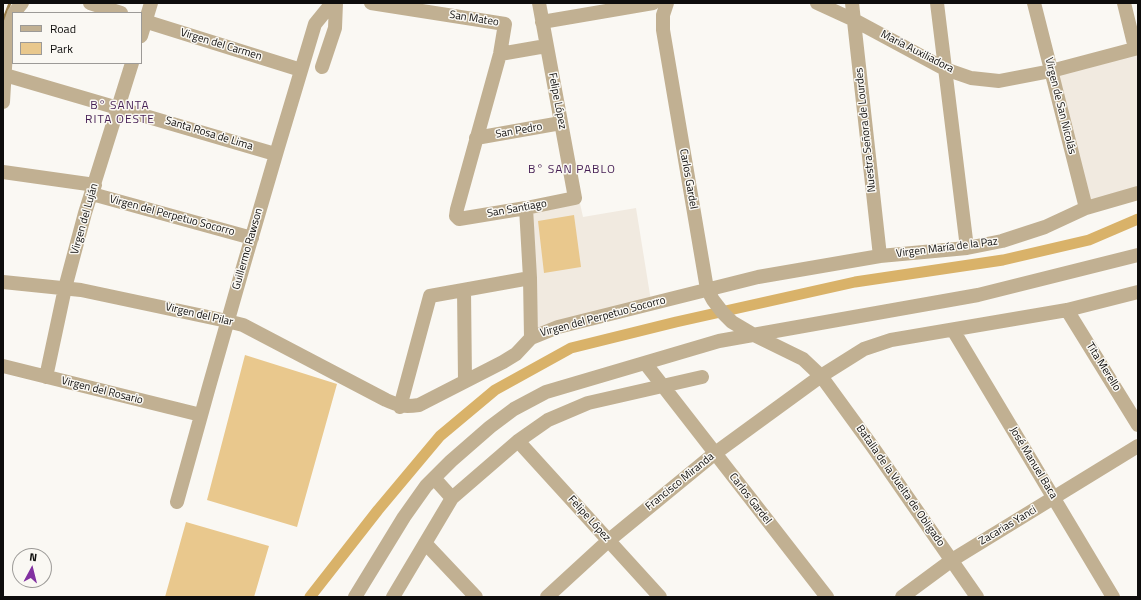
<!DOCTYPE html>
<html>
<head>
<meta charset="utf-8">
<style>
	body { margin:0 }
	#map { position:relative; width:1141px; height:600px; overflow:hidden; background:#faf8f3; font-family:"Titillium Web",sans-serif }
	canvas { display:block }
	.frame { position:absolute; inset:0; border:4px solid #0e0d0c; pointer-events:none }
	.legend { position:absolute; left:12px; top:12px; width:130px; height:52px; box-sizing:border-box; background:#faf8f3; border:1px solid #9c9a97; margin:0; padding:5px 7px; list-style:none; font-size:12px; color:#0e0d0c }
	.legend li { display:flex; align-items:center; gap:8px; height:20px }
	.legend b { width:20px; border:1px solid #9c9a97 }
	.north { position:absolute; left:12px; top:548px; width:40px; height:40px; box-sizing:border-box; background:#faf8f3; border:1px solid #9c9a97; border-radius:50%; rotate:7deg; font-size:11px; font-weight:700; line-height:16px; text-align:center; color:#0e0d0c }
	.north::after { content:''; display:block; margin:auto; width:14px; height:18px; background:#8231a1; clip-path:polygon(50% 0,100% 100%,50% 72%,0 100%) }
</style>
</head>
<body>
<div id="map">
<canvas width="1141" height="600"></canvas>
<div class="frame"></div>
<ul class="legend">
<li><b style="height:5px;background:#c1b092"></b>Road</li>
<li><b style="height:11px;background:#e9c88d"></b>Park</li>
</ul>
<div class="north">N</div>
</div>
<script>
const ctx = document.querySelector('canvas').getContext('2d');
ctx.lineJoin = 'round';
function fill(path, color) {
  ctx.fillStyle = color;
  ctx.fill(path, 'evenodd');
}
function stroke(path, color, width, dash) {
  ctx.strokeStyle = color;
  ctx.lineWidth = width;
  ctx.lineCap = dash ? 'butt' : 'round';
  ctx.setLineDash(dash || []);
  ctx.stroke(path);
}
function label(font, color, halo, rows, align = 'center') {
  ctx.font = font + ' "Titillium Web",sans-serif';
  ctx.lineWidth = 3;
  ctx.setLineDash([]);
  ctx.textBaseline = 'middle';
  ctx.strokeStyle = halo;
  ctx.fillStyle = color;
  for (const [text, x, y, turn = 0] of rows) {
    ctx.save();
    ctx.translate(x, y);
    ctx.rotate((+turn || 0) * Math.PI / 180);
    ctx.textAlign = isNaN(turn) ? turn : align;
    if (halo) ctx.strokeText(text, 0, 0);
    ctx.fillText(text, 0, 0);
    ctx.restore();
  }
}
fill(new Path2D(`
	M1138,48V192L1086,208L1051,71Z
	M579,199L583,217L636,208L651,301L535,334L528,210Z`), '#f1eae0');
fill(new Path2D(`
	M574,215L581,267L544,273L538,221Z
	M245,355L337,384L297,527L207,500Z
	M186,522L269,546L254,597H165Z`), '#e9c88d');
stroke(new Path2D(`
	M3,21L10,3`), '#9c804d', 3);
stroke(new Path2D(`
	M310,597L378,510L440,436L495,390L571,348L676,322L855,282L1003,260L1089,240L1138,219`), '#d9b269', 11);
stroke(new Path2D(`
	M90,3L121,13
	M371,3L505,24L500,54L457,209L456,216L459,219L526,208L575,198L539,3
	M667,3L663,15V30L707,289L713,300L723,313L732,322L754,335L803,359L821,376L872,446L977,597
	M817,3L854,20L945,69L971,78L999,81L1051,71L1138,48
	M852,3L880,256
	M937,3L967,248
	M1034,3L1086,208
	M1124,3L1135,48
	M14,13L22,3
	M141,20L301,70
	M542,22L653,3
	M141,36L151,3
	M500,54L546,46
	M322,67L335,28L336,3
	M5,75L275,154
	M3,102L7,34L13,16
	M476,138L561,123
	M3,172L95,185
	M92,194L252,238
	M526,208L530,278L531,338
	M3,282L81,290L227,321L243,325L386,400C399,406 404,407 419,405L503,362L516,354L531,338L558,327L758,277L880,256L967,248L1002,241L1045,227L1086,208L1138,193
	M464,290L465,381
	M1067,310L1138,425
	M953,330L1113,597
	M645,363L827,597
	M3,366L201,415
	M46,377L65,288L85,213L132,63
	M400,407L430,296L530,278
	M518,441L660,597
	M434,478L452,498
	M177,502C220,345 265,189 312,34L315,24L332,3
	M425,543L476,597
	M355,597L404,517L426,486L451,461L490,427L514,409L546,392L719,341L978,295L1138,255
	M393,597L452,498L518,441L548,420L588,403L702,377
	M547,597L608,541L714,454L821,376L864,349L891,340L1067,310L1138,292
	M902,597L952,560L1138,446`), '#c1b092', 14);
label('11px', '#0e0d0c', '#faf8f3', [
	["San Mateo",474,19,9],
	["Virgen del Carmen",221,45,17],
	["María Auxiliadora",917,52,27],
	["Felipe López",557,101,79],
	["Virgen de San Nicolás",1060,106,76],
	["Nuestra Señora de Lourdes",866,130,-96],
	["San Pedro",519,131,-10],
	["Santa Rosa de Lima",209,134,17],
	["Carlos Gardel",688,179,80],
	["San Santiago",517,209,-10],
	["Virgen del Perpetuo Socorro",172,216,15],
	["Virgen del Luján",85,219,-74],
	["Virgen María de la Paz",947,248,-7],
	["Guillermo Rawson",248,249,-74],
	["Virgen del Pilar",199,315,13],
	["Virgen del Perpetuo Socorro",603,317,-15],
	["Tita Merello",1103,367,58],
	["Virgen del Rosario",102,391,14],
	["José Manuel Baca",1033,463,59],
	["Francisco Miranda",680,482,-39],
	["Batalla de la Vuelta de Obligado",900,486,55],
	["Carlos Gardel",750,499,52],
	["Felipe López",589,519,48],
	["Zacarias Yanci",1008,526,-31]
]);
ctx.letterSpacing = '1px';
label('12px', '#441d53', '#faf8f3', [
	["B° SANTA",120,106],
	["RITA OESTE",120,120],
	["B° SAN PABLO",572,170]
]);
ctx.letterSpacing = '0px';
</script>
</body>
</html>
